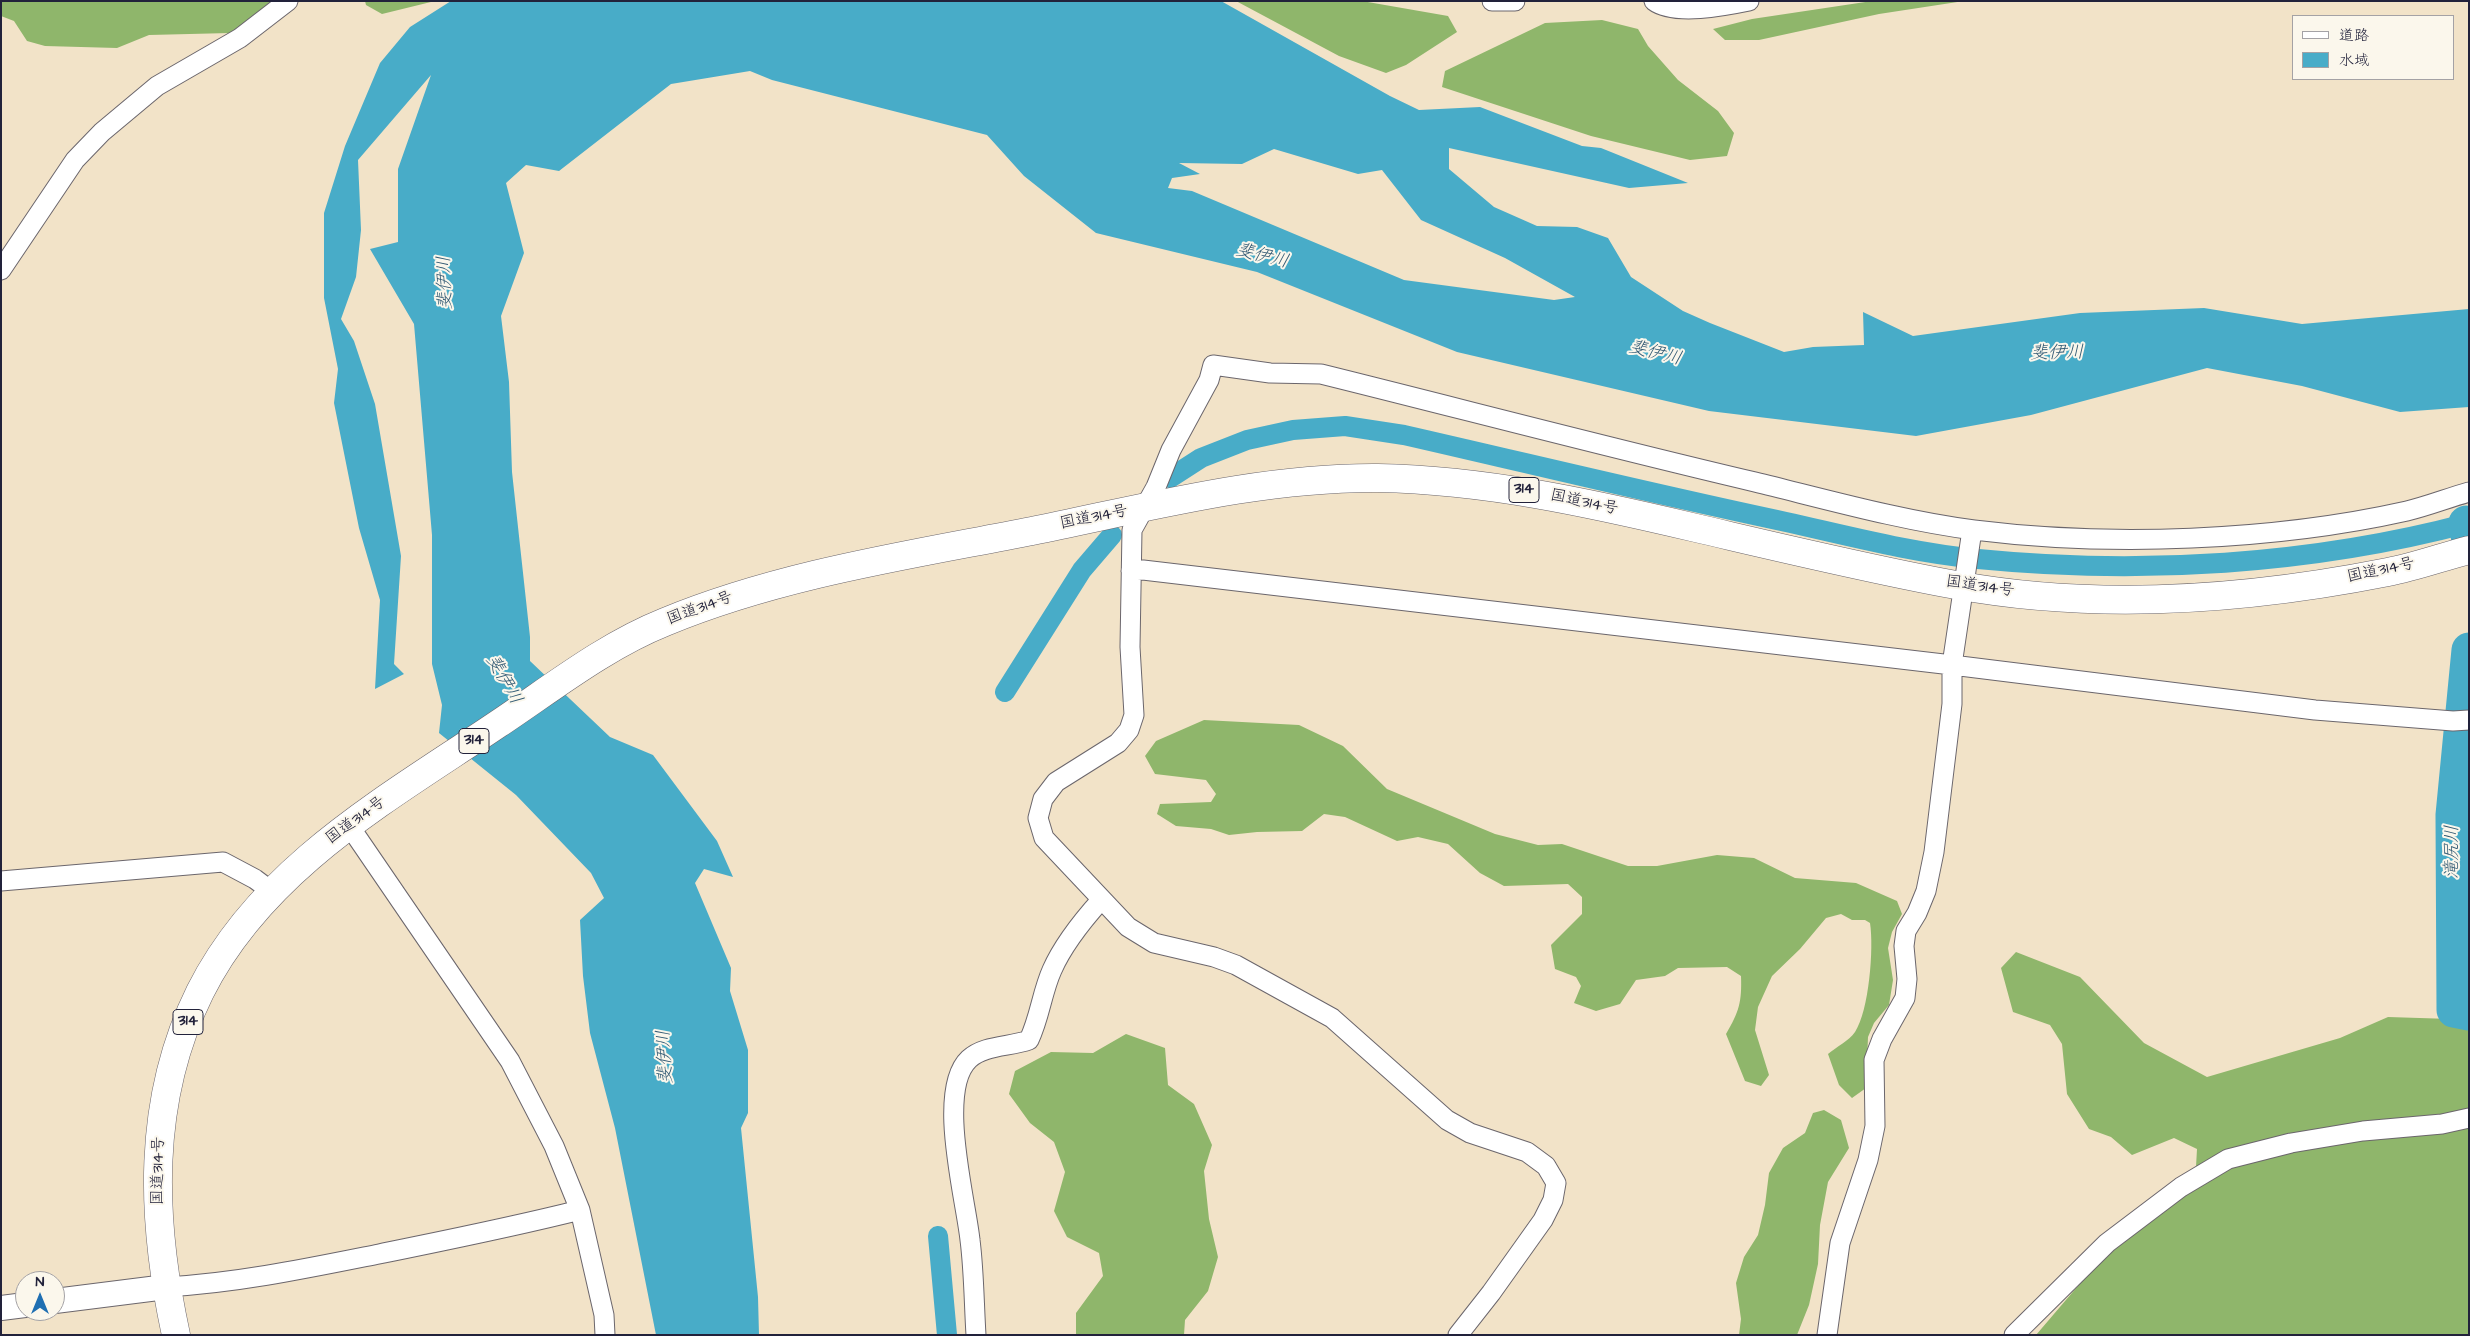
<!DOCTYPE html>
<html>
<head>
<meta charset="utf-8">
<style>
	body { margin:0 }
	#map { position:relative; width:2470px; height:1336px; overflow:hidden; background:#f2e3c8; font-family:"Architects Daughter","Klee One",sans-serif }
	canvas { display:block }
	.frame { position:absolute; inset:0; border:2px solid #22223b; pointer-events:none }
	.legend { position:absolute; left:2292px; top:15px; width:162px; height:65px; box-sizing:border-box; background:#fbf7ec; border:1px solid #a4a2a5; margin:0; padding:6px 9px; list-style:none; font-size:15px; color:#22223b }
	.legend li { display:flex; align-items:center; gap:10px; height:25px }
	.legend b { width:25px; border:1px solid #a4a2a5 }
	.north { position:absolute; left:15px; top:1271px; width:50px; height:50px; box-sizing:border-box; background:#fbf7ec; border:1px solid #a4a2a5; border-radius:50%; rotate:0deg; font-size:14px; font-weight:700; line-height:20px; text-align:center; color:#22223b }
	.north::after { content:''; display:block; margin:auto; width:18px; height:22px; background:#1f6fb2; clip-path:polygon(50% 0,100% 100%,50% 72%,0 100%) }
</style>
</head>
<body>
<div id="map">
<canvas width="2470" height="1336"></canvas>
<div class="frame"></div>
<ul class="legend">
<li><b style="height:6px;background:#fff"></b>道路</li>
<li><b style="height:14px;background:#48acc8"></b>水域</li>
</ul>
<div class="north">N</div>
</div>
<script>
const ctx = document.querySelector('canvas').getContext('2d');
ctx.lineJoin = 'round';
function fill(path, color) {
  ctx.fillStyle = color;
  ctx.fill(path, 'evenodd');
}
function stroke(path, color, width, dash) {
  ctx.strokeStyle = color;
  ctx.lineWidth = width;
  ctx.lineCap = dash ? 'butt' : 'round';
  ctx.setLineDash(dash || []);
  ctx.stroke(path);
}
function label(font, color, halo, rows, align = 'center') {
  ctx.font = font + ' "Architects Daughter","Klee One",sans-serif';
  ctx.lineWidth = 4;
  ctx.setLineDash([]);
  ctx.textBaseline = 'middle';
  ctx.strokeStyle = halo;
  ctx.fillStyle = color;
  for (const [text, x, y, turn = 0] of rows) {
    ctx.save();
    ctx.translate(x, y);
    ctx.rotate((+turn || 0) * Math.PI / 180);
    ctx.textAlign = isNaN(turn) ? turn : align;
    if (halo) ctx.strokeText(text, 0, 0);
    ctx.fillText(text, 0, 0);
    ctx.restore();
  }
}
fill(new Path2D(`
	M1,1H277L230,33L149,35L117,48L45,46L27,41L14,21L1,16Z
	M365,1H435L382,14L366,5Z
	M1236,1H1362L1448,16L1457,32L1406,65L1386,73L1339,56Z
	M1872,1H1964L1879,14L1759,40H1725L1713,29L1752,19Z
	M1602,20L1638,29L1648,46L1678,80L1718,111L1734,133L1727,156L1690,160L1591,136L1442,87L1445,71L1545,23Z
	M1204,720L1299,725L1343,746L1387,789L1495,834L1538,845L1562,844L1628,866H1657L1717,855L1754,858L1795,878L1856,883L1897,901L1902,914L1892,932L1888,948L1893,980L1889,1005L1874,1023L1868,1037L1866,1088L1852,1098L1839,1085L1828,1054C1836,1047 1849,1041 1855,1032C1869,1011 1874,948 1870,923L1865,920H1852L1841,914L1826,918L1800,949L1772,976L1758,1007L1755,1030L1769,1075L1761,1086L1745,1081L1726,1034C1739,1012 1742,1002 1741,976L1727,967L1678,968L1665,976L1636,980L1620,1004L1596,1011L1574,1003L1581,986L1576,977L1555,969L1551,945L1582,914V897L1568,884L1504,886L1480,873L1448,844L1418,837L1397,841L1345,817L1324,814L1302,831L1257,832L1229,835L1211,829L1176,826L1157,814L1160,804L1211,802L1216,794L1206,780L1155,774L1145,756L1156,741Z
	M2016,952L2080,977L2144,1043L2207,1077L2340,1038L2388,1017L2451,1019L2469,984V1335H2036L2089,1273L2133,1232L2195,1185L2197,1149L2174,1138L2132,1155L2111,1137L2089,1129L2067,1094L2062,1044L2050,1025L2013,1012L2001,968Z
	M1126,1034L1165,1048L1168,1085L1194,1104L1212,1145L1204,1171L1209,1219L1218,1257L1208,1291L1185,1320L1184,1335H1076V1313L1103,1276L1099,1253L1067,1237L1054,1211L1065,1172L1054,1142L1030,1123L1009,1094L1015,1071L1051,1052L1093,1053Z
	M1824,1110L1841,1120L1849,1148L1828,1182L1820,1225L1818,1264L1809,1305L1797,1335H1739L1741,1319L1736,1283L1744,1257L1758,1235L1765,1205L1769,1173L1783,1148L1805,1133L1813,1113Z`), '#8fb66b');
fill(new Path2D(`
	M451,1H1221L1390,96L1419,110L1480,107L1582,146L1601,148L1688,183L1629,188L1449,148V169L1494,207L1537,226L1577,227L1608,238L1631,277L1683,311L1710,323L1784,352L1813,347L1864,345L1863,312L1913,336L2080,313L2204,308L2302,324L2469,309V407L2400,412L2302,386L2207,368L2031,415L1916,436L1709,411L1457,352L1257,272L1096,233L1024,176L987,135L772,80L750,71L671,84L559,171L526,165L506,183L524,253L501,316L509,382L512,472L530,637V661L610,737L653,755L717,841L733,877L704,869L695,883L731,968L730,991L748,1050V1113L741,1128L758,1297L759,1335H656L615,1128L590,1033L583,976L580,920L604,898L591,873L516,795L439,733L442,705L432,664V535L414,324L370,249L398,242V169L431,75L358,160L361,230L356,277L341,319L354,341L375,404L401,556L394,664L404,674L375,689L380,600L359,528L334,403L338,369L324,298V213L345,146L380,63L410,27ZM1274,149L1358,174L1382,170L1421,220L1505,258L1575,297L1554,300L1404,280L1192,191L1168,188L1172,178L1200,174L1179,163L1242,164Z`), '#48acc8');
stroke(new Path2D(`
	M1170,478L1201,458L1247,440L1293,430L1345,426L1404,435C1531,464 1658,495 1786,522C1849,536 1913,553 1978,559C2140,575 2311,565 2469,523
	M1005,692L1082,570L1112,535
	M938,1236L947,1335`), '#48acc8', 20);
stroke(new Path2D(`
	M2466,523L2469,541
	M2469,650L2453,815L2454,1010L2469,1013`), '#48acc8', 35);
const minor = new Path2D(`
	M1492,1H1515
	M1654,1C1674,16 1725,6 1749,1
	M1,270L75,160L102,132L157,86L240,38L288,1
	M1131,571L1143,570L1952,665L2315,710L2453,721L2469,720
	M348,824L510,1061L554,1146L580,1210L604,1315L605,1335
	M1,881L223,862L255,879L271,891
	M166,1287C238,1283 309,1268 379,1254C447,1240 513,1227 580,1210
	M976,1335C974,1303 974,1271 970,1240C966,1200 936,1090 969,1059C984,1045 1010,1047 1029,1040C1040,1017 1042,992 1052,970C1063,945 1083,920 1101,900
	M1458,1335L1491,1293L1543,1220L1553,1200L1556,1183L1546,1166L1527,1152L1470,1133L1447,1120L1332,1018L1236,965L1214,957L1154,943L1128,927L1044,838L1038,818L1043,799L1056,782L1118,743L1129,730L1134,715L1130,647L1132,530L1156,487L1171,450L1209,380L1213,365L1270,373L1321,374C1466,410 1610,448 1755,482C1825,499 1903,521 1974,530C2110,547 2273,541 2407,511C2428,506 2448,498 2469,492
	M1827,1335L1840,1243L1868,1160L1875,1126L1874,1060L1882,1039L1905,998L1907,979L1904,946L1906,931L1917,913L1926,891L1934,852L1952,704V665L1972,530
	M2014,1335L2107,1243L2181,1187L2228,1159L2291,1143L2363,1131L2442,1124L2469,1118`);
const major = new Path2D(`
	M55,1301L166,1287
	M1,1308L25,1305`);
const highway = new Path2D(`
	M176,1335C151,1220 146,1101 200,992C262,868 387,799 498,724C552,688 605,646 665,622C781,574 910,555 1032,531C1146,508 1261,477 1378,478C1486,480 1590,503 1696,528C1782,548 1869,569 1956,585C2098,611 2247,600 2388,572C2415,567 2442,557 2469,550`);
stroke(minor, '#6b666c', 21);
stroke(major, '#6b666c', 26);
stroke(highway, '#6b666c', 29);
stroke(minor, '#fff', 19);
stroke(major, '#fff', 24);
stroke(highway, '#fff', 28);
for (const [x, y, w] of [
	[1524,490,30],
	[474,741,30],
	[188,1022,30]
]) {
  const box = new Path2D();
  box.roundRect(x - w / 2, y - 12.5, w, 25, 4);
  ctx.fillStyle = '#fbf7ec';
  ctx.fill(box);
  stroke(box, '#22223b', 1);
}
label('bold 15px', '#22223b', null, [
	["314",1524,490],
	["314",474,741],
	["314",188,1022]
]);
label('16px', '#22223b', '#fbf7ec', [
	["国道314号",1584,503,12],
	["国道314号",1094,518,-11],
	["国道314号",2381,571,-12],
	["国道314号",1980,587,8],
	["国道314号",700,609,-20],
	["国道314号",356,821,-36],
	["国道314号",159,1171,-89]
]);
label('italic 18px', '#315973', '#fbf7ec', [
	["斐伊川",1262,257,14],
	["斐伊川",446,283,-92],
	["斐伊川",1655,354,14],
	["斐伊川",2057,354,-1],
	["斐伊川",503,680,60],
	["滝尻川",2453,852,-90],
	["斐伊川",666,1057,-93]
]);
</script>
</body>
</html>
